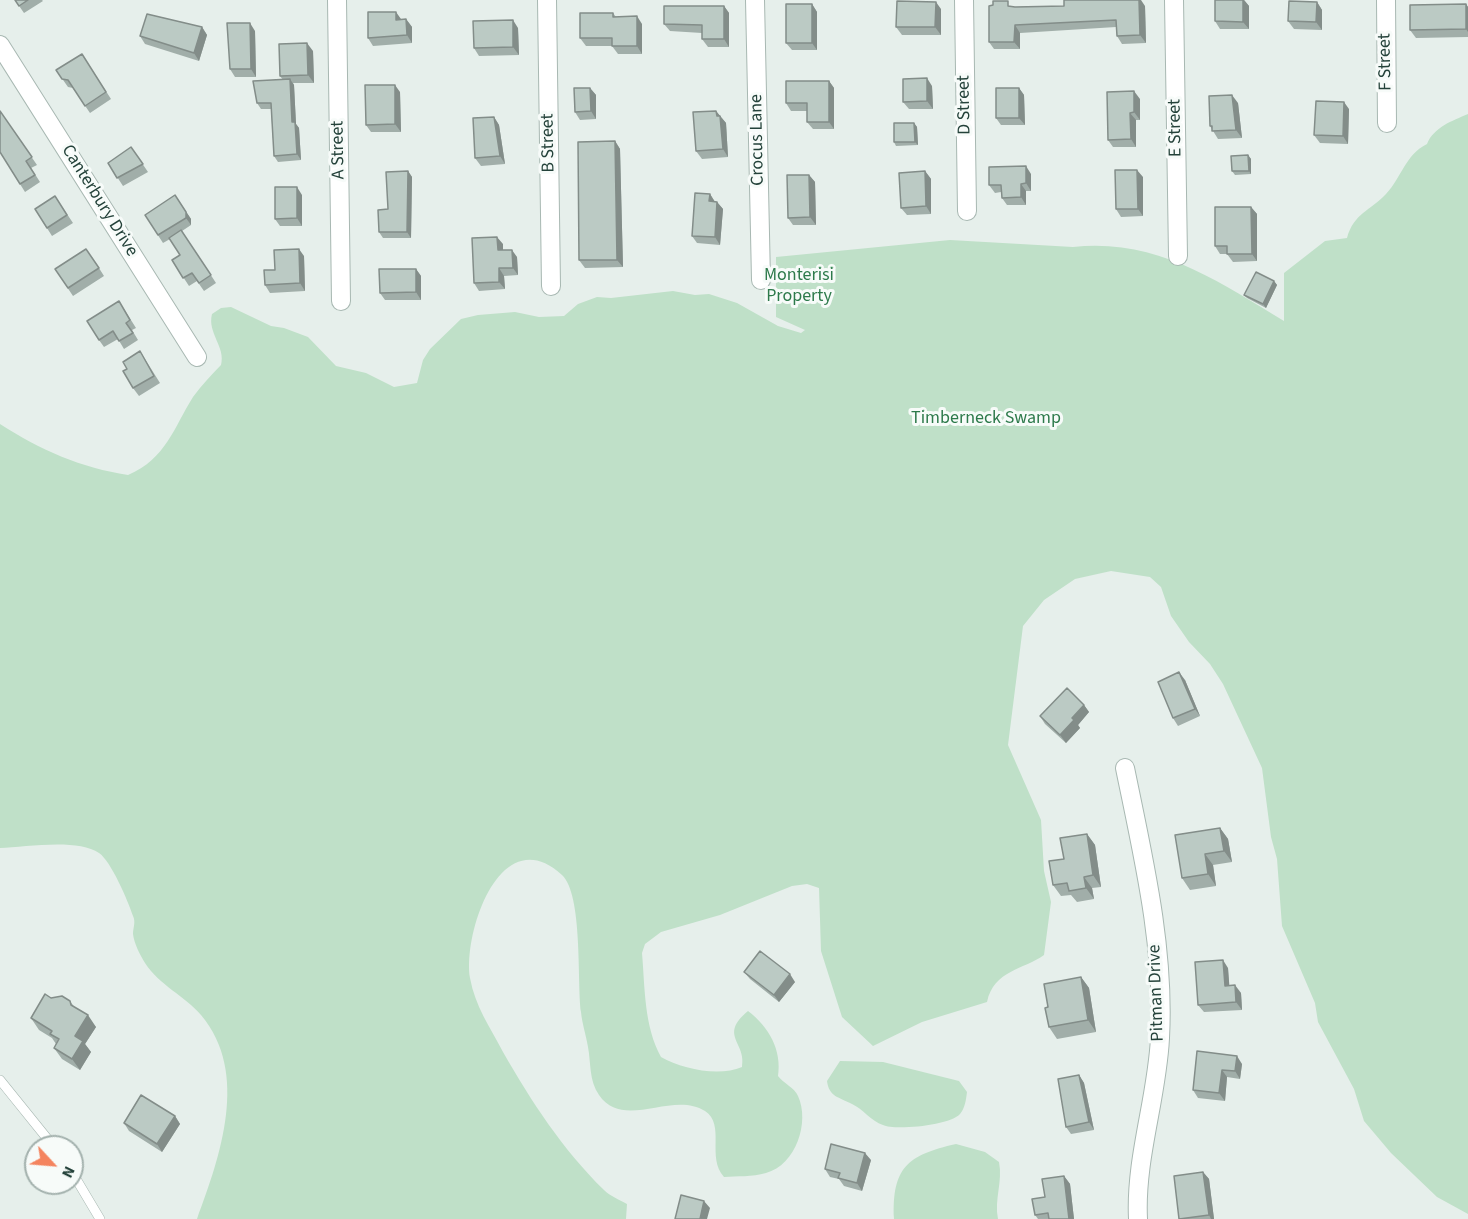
<!DOCTYPE html>
<html>
<head>
<meta charset="utf-8">
<style>
	body { margin:0 }
	#map { position:relative; width:1468px; height:1219px; overflow:hidden; background:#e6efeb; font-family:"Source Sans 3",sans-serif }
	canvas { display:block }
	.north { position:absolute; left:24px; top:1135px; width:60px; height:60px; box-sizing:border-box; background:#f7fbf9; border:2px solid #a3b1ad; border-radius:50%; rotate:116deg; font-size:16px; font-weight:700; line-height:24px; text-align:center; color:#24423a }
	.north::after { content:''; display:block; margin:auto; width:21px; height:27px; background:#f4845f; clip-path:polygon(50% 0,100% 100%,50% 72%,0 100%) }
</style>
</head>
<body>
<div id="map">
<canvas width="1468" height="1219"></canvas>
<div class="north">N</div>
</div>
<script>
const ctx = document.querySelector('canvas').getContext('2d');
ctx.lineJoin = 'round';
function fill(path, color) {
  ctx.fillStyle = color;
  ctx.fill(path, 'evenodd');
}
function stroke(path, color, width, dash) {
  ctx.strokeStyle = color;
  ctx.lineWidth = width;
  ctx.lineCap = dash ? 'butt' : 'round';
  ctx.setLineDash(dash || []);
  ctx.stroke(path);
}
function label(font, color, halo, rows, align = 'center') {
  ctx.font = font + ' "Source Sans 3",sans-serif';
  ctx.lineWidth = 6;
  ctx.setLineDash([]);
  ctx.textBaseline = 'middle';
  ctx.strokeStyle = halo;
  ctx.fillStyle = color;
  for (const [text, x, y, turn = 0] of rows) {
    ctx.save();
    ctx.translate(x, y);
    ctx.rotate((+turn || 0) * Math.PI / 180);
    ctx.textAlign = isNaN(turn) ? turn : align;
    if (halo) ctx.strokeText(text, 0, 0);
    ctx.fillText(text, 0, 0);
    ctx.restore();
  }
}
fill(new Path2D(`
	M1468,114V1214L1437,1197L1391,1153L1364,1121L1354,1089L1318,1022L1315,1003L1282,926L1277,859L1271,837L1262,768L1223,684L1210,664L1189,642L1171,616L1161,587L1150,577L1111,571L1075,579L1044,600L1023,626L1008,745L1041,820L1044,871L1051,902L1044,955C1023,970 994,970 987,1002L922,1022L873,1046L842,1017L821,951L819,888L807,884L792,886L720,915L661,932L645,944L642,953C645,988 644,1026 661,1057C682,1069 719,1077 742,1067C747,1042 718,1036 748,1011C769,1027 782,1050 778,1076C783,1083 795,1088 798,1096C810,1122 796,1165 766,1173C752,1177 737,1176 724,1177C706,1157 726,1125 705,1111C672,1090 624,1131 599,1095C589,1081 591,1063 588,1047C586,1035 582,1023 581,1012C577,981 583,895 562,875C501,819 463,932 470,978C475,1006 490,1027 503,1052C531,1101 563,1150 604,1190C610,1196 620,1200 627,1204L626,1219H197C220,1157 250,1073 201,1015C185,996 159,985 145,963C140,955 134,943 133,934C133,928 136,922 133,916C128,901 111,861 99,853C78,838 25,847 0,848V424C40,450 82,468 128,475C166,459 174,427 193,397C201,386 211,375 221,365C226,347 207,333 212,314L221,308L231,307L271,326L284,328L308,337L336,366L366,373L394,387L417,383L423,360L430,349L461,319L478,315L515,312L539,317L564,316L578,304L597,297L611,298L673,291L695,295L709,294L737,303L778,326L801,333L805,330L776,317V257L950,240L1073,247C1156,238 1216,280 1284,321V273L1325,241L1347,238C1354,213 1370,211 1386,194C1402,177 1405,155 1427,144C1434,127 1452,121 1468,114Z
	M840,1061L883,1062L959,1081L967,1092C966,1100 965,1108 960,1114C951,1125 895,1131 883,1125C871,1121 863,1109 852,1104C839,1097 829,1097 827,1081Z
	M956,1144L985,1152L999,1162C1003,1182 994,1199 998,1219H894C892,1168 907,1155 956,1144Z`), '#bfe0c8');
const service = new Path2D(`
	M0,1080L54,1147
	M72,1172L100,1219`);
const minor = new Path2D(`
	M337,0L341,301
	M547,0L551,286
	M755,0L761,280
	M964,0L967,211
	M1174,0L1178,256
	M1386,0L1387,123
	M0,45L197,357
	M1125,768C1143,856 1165,948 1160,1038C1157,1099 1135,1158 1138,1219`);
stroke(service, '#a8b8b2', 10);
stroke(minor, '#a8b8b2', 20);
stroke(service, '#fff', 9);
stroke(minor, '#fff', 18);
fill(new Path2D(`
	M15,0H42L43,1L24,13Z
	M1215,0H1244L1249,6V29H1220L1215,21Z
	M1317,2L1322,10V30L1294,29L1288,21Z
	M812,4L817,12V50H792L786,43Z
	M1466,4L1468,7V37L1416,38L1410,30Z
	M724,6L729,13V47H708L702,39V33L670,31L664,24Z
	M1145,6L1146,43L1122,44L1117,36L1116,27L1020,33V49H994L989,42L1013,7Z
	M941,9V35H902L896,27Z
	M613,13L616,17L642,24V54H618L612,46H586L580,38Z
	M406,19L412,27V43L373,46L368,38L401,20Z
	M202,27L207,35L199,61L145,44L140,36Z
	M518,28L519,55L479,56L474,48Z
	M255,31L256,77H235L230,69Z
	M313,51L314,83H293L294,85L296,124L299,128L301,160L278,162L274,156L271,109H261L257,103L283,80L280,76Z
	M82,54L111,99L90,113L73,88L68,87L56,70Z
	M829,81L834,88V129H813L807,122V111H791L786,103Z
	M932,86L933,109H909L903,102Z
	M590,88L596,95V119L580,120L575,112Z
	M1019,88L1024,95L1025,125H1001L996,118Z
	M400,92L401,132H371L366,125Z
	M1140,99V120H1136V147H1113L1108,140Z
	M1238,103L1242,138L1218,139L1210,126Z
	M1349,109L1348,144L1320,143L1314,135Z
	M0,111L37,165L31,168L40,182L25,192L20,184Z
	M716,111L726,123L728,157L702,159L696,151Z
	M494,117L499,125L505,164L481,166L475,158Z
	M914,123L917,127L918,145L896,146L894,142Z
	M615,141L620,149L623,267L585,268L579,260Z
	M131,147L148,172L123,186L108,163Z
	M1248,155L1251,159V174L1235,175L1232,171Z
	M408,171L412,177L411,238H383L379,232L388,209Z
	M925,171L931,179V214L907,215L901,208Z
	M1031,174V191H1026V205H1007L1002,198L1001,192L995,193L989,185Z
	M809,175L815,182L816,225H793L788,218Z
	M1143,177V216L1121,217L1116,209Z
	M710,194L715,202H717L723,209L720,245L697,243L692,236Z
	M175,195L191,219V225L182,231L216,283L204,291L197,281L189,286L172,260L180,255L170,239L163,243L145,215Z
	M302,195V226H280L275,219Z
	M55,196L73,223L52,236L35,209Z
	M1251,207L1257,214V261L1233,262L1227,254H1220L1215,246Z
	M503,244V250L517,257L518,275L504,276L505,289L479,291L474,283Z
	M304,256L305,291L270,293L265,285Z
	M92,257L104,276L73,296L55,269Z
	M416,269L421,276V300H385L380,293Z
	M1274,281L1277,285L1266,308L1247,298L1244,295Z
	M119,301L136,328L132,330L138,340L124,349L118,339L104,347L99,340Z
	M140,351L160,383L139,396L133,388L127,369Z
	M1185,680L1200,716L1178,726L1173,718Z
	M1084,705L1089,712L1078,725L1080,728L1066,743L1045,724L1040,716Z
	M1220,828L1228,839L1232,862L1213,865L1216,886L1190,890L1182,878Z
	M1087,834L1095,845L1101,887L1092,888L1094,899L1077,902L1071,895L1061,896L1053,885L1064,859Z
	M1228,968L1229,986L1241,993L1242,1010L1204,1012L1198,1005Z
	M744,972L795,982L779,1002L750,979Z
	M1081,977L1089,988L1096,1032L1057,1039L1049,1027L1048,1007Z
	M51,998L70,1001L75,1008L96,1027L85,1044L91,1052L80,1070L62,1059L54,1048L56,1044L52,1038L39,1030L31,1018Z
	M1197,1051L1242,1064L1240,1079L1227,1077L1225,1101L1198,1098L1193,1090Z
	M1079,1075L1084,1083L1094,1130L1071,1134L1066,1127Z
	M175,1116L180,1124L162,1152L129,1131L124,1123Z
	M871,1160L862,1191L844,1186L839,1179L830,1177L825,1169Z
	M1203,1172L1209,1179L1214,1219H1179Z
	M1064,1176L1070,1184L1074,1219H1038L1035,1215L1045,1197Z`), '#a1aea9');
fill(new Path2D(`
	M1139,0H1141L1145,6L1146,43L1140,35Z
	M1243,0H1244L1249,6V29L1243,22Z
	M936,2L941,9V35L935,27Z
	M1317,2L1322,10V30L1316,22Z
	M812,4L817,12V50L812,43Z
	M1466,4L1468,7V32L1466,29Z
	M724,6L729,13V47L724,39Z
	M396,12L401,19L396,20Z
	M637,16L642,24V54L637,46Z
	M406,19L412,27V43L407,35Z
	M513,20L518,28L519,55L513,47Z
	M250,23L255,31L256,77L251,69Z
	M1015,25L1020,33V49L1014,42Z
	M202,27L207,35L199,61L194,53Z
	M307,43L313,51L314,83L308,75Z
	M927,78L932,86L933,109L927,101Z
	M290,79L294,85L296,124L299,128L301,160L297,154L292,122Z
	M829,81L834,88V129L829,122Z
	M395,85L400,92L401,132L395,124Z
	M590,88L596,95V119L591,111Z
	M1019,88L1024,95L1025,125L1019,118Z
	M1134,91L1140,99V120L1134,112Z
	M1232,95L1238,103L1242,138L1236,130Z
	M1344,102L1349,109L1348,144L1343,136Z
	M716,111L726,123L728,157L723,149Z
	M1130,113L1136,120V147L1131,139Z
	M494,117L499,125L505,164L500,156Z
	M914,123L917,127L918,145L915,142Z
	M615,141L620,149L623,267L617,260Z
	M1248,155L1251,159V174L1249,171Z
	M1026,166L1031,174V191L1026,183Z
	M1137,170L1143,177V216L1138,209Z
	M408,171L412,177L411,238L407,232Z
	M925,171L931,179V214L926,206Z
	M809,175L815,182L816,225L810,217Z
	M1021,184L1026,191V205L1021,197Z
	M297,187L302,195V226L297,218Z
	M710,194L715,202L709,201Z
	M175,195L191,219V225L186,218Z
	M717,202L723,209L720,245L715,237Z
	M1251,207L1257,214V261L1252,254Z
	M497,237L503,244V258L498,250Z
	M299,249L304,256L305,291L300,283Z
	M512,250L517,257L518,275L513,268Z
	M499,268L504,276L505,289L499,282Z
	M416,269L421,276V300L416,292Z
	M1274,281L1277,285L1266,308L1263,304Z
	M1179,672L1185,680L1200,716L1195,709Z
	M1084,705L1089,712L1078,725L1080,728L1066,743L1060,735L1072,718Z
	M1220,828L1228,839L1232,862L1224,851Z
	M1087,834L1095,845L1101,887L1093,875Z
	M1205,854L1213,865L1216,886L1208,874Z
	M1084,877L1092,888L1094,899L1086,888Z
	M1223,960L1228,968L1230,994L1225,986Z
	M790,974L795,982L779,1002L774,995Z
	M1081,977L1089,988L1096,1032L1088,1020Z
	M1235,985L1241,993L1242,1010L1236,1002Z
	M88,1015L96,1027L85,1044L91,1052L80,1070L72,1059L75,1036Z
	M1237,1056L1242,1064L1240,1079L1235,1071Z
	M1222,1070L1227,1077L1225,1101L1219,1093Z
	M1079,1075L1084,1083L1094,1130L1089,1122Z
	M175,1116L180,1124L162,1152L157,1144Z
	M865,1153L871,1160L862,1191L857,1183Z
	M1203,1172L1209,1179L1214,1219H1211L1209,1215Z
	M1064,1176L1070,1184L1074,1219H1069Z
	M704,1201L710,1208L707,1219H700Z`), '#838d89');
const building = new Path2D(`
	M15,0H28L19,6Z
	M1064,0H1139L1140,35L1117,36L1116,20L1015,25L1014,42H989V6L993,5V1H1008V6L1015,7L1064,6Z
	M1215,0H1243V22L1215,21Z
	M897,1L936,2L935,27H896Z
	M1289,1L1317,2L1316,22L1288,21Z
	M786,4H812V43H786Z
	M1466,4V29L1410,30V5Z
	M664,6H724V39H702V25L664,24Z
	M368,12H396V20L406,19L407,35L368,38Z
	M580,13H613V17L637,16V46H612V38H580Z
	M147,14L202,27L194,53L140,36Z
	M513,20V47L474,48L473,21Z
	M227,23H250L251,69H230Z
	M307,43L308,75L280,76L279,44Z
	M82,54L106,92L85,106L68,80L62,79L56,70Z
	M927,78V101L903,102V79Z
	M290,79L292,122H295L297,154L274,156L271,103H257L253,81Z
	M786,81H829V122H807V103H786Z
	M365,85H395V124L366,125Z
	M574,88H590L591,111L575,112Z
	M996,88H1019V118H996Z
	M1134,91V112L1130,113L1131,139L1108,140L1107,92Z
	M1232,95L1236,130L1212,131V126H1210L1209,96Z
	M1316,101L1344,102L1343,136L1314,135Z
	M0,111L32,157L26,161L35,175L20,184L0,152Z
	M716,111L717,116H720L723,149L696,151L693,112Z
	M494,117L500,156L475,158L473,118Z
	M894,123H914L915,142H894Z
	M615,141L617,260H579L578,142Z
	M131,147L143,164L117,178L108,163Z
	M1248,155L1249,171H1232L1231,156Z
	M1026,166V183L1021,184V197L1002,198L1001,185H989V167Z
	M1115,170H1137L1138,209H1116Z
	M408,171L407,232H379L378,210L388,209L386,172Z
	M925,171L926,206L901,208L899,173Z
	M787,175H809L810,217L788,218Z
	M275,187H297V218L275,219Z
	M695,193L710,194L709,201L717,202L715,237L692,236Z
	M175,195L186,212V218L158,235L145,215Z
	M55,196L67,215L47,228L35,209Z
	M1215,207H1251L1252,254H1227V246H1215Z
	M181,230L211,275L199,283L192,273L183,278L172,260L180,255L169,238Z
	M497,237L498,250H512L513,268H499V282L474,283L472,238Z
	M86,249L99,268L68,288L55,269Z
	M299,249L300,283L265,285L264,270H275L274,250Z
	M379,269H416V292L380,293Z
	M1256,272L1274,281L1263,304L1244,295Z
	M119,301L130,320L126,323L133,333L119,341L113,331L99,340L87,321Z
	M140,351L154,376L133,388L123,371L127,369L123,362Z
	M1179,672L1195,709L1173,718L1158,682Z
	M1067,688L1084,705L1072,718L1074,720L1060,735L1040,716Z
	M1220,828L1224,851L1205,854L1208,874L1182,878L1175,835Z
	M1087,834L1093,875L1084,877L1086,888L1069,891L1067,883L1053,885L1049,861L1064,859L1060,838Z
	M760,951L790,974L774,995L744,972Z
	M1223,960L1225,986L1235,985L1236,1002L1198,1005L1195,962Z
	M1081,977L1088,1020L1049,1027L1045,1008L1048,1007L1044,984Z
	M45,994L51,998L62,996L70,1001L71,1005L88,1015L75,1036L83,1041L72,1059L54,1048L59,1039L50,1034L52,1031L31,1018Z
	M1197,1051L1237,1056L1235,1071L1222,1070L1219,1093L1193,1090Z
	M1079,1075L1089,1122L1066,1127L1058,1079Z
	M141,1095L175,1116L157,1144L124,1123Z
	M831,1144L865,1153L857,1183L838,1178L840,1173L825,1169Z
	M1203,1172L1209,1215L1179,1219L1174,1176Z
	M1064,1176L1069,1219H1049L1048,1213L1035,1215L1032,1199L1045,1197L1042,1179Z
	M681,1195L704,1201L700,1219H675Z`);
fill(building, '#bbcac4');
stroke(building, '#838d89', 1.5);
label('18px', '#24423a', '#f7fbf9', [
	["F Street",1386,62,-91],
	["D Street",965,105,-91],
	["E Street",1176,128,-91],
	["Crocus Lane",758,140,-91],
	["B Street",549,143,-91],
	["A Street",339,150,-91],
	["Canterbury Drive",99,201,58],
	["Pitman Drive",1157,993,-92]
]);
label('18px', '#2d7a4b', '#f7fbf9', [
	["Monterisi",799,276],
	["Property",799,297],
	["Timberneck Swamp",986,419]
]);
</script>
</body>
</html>
